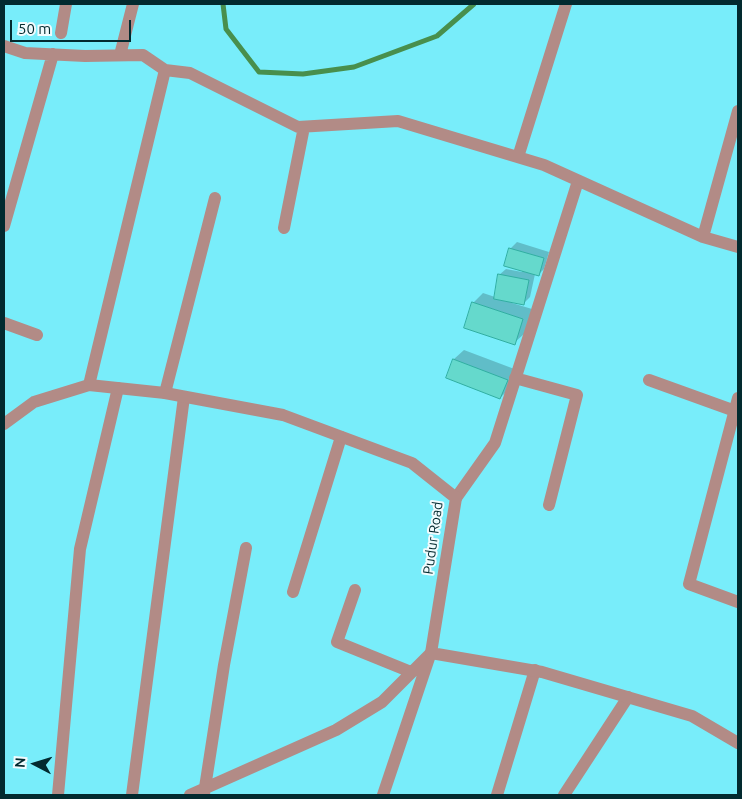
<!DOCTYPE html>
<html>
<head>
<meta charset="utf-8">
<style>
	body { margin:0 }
	#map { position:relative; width:742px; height:799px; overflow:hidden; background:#78edfa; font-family:Ubuntu,sans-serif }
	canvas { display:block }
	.frame { position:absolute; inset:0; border:5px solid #022a2f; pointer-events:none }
	.north { position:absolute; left:10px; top:739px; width:50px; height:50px; -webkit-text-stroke:4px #f1fbfd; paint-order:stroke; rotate:275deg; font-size:14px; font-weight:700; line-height:20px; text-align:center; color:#022a2f }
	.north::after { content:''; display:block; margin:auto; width:18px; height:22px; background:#022a2f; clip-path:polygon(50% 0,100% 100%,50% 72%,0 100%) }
	.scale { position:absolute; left:10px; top:20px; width:121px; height:22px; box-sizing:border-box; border:2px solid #022a2f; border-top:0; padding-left:6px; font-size:15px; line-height:18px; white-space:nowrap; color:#022a2f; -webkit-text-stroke:4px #f1fbfd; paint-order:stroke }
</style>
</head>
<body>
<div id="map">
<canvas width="742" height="799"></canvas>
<div class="frame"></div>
<div class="north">N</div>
<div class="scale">50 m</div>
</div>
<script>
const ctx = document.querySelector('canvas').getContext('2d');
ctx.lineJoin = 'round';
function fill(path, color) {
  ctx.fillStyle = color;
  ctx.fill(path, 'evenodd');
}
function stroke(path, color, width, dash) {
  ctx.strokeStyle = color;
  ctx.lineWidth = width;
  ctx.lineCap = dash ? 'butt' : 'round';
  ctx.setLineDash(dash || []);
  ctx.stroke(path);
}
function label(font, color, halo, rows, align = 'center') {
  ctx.font = font + ' Ubuntu,sans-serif';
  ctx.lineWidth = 4;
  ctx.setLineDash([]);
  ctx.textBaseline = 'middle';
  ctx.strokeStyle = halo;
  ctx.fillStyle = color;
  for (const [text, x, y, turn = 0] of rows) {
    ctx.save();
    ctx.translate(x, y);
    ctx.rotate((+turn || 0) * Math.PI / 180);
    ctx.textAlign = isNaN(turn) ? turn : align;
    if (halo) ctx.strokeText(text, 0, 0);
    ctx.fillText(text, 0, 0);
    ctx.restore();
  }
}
fill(new Path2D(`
	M517,242L549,252L544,269L538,275L535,274L530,297L524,303L513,301L512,303L532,309L524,334L514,343L466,327L474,302L483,293L495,297L499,275L506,269L522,272V270L510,249Z
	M464,350L517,370L509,389L500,398L447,377L454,359Z`), '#0003');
stroke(new Path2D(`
	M223,4L226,29L259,72L303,74L354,67L437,36L474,4`), '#488f4d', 5);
const building = new Path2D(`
	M509,248L544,258L539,276L504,266Z
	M498,274L529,280L524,305L494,299Z
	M472,302L523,319L515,345L464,328Z
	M453,359L508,380L500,399L446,378Z`);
fill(building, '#65d9cc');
stroke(building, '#31aea1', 1);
stroke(new Path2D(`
	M61,33L66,4
	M4,46L25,53L85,56L143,55L165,70
	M120,55L133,4
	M518,157L566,4
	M4,226L53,54
	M284,228L304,127
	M703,237L738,111
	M4,323L37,335
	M515,378L577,395L549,505
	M649,380L735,411
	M89,385L165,70L190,73L298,127L398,121L544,165L703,237L738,247
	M165,393L215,198
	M738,398L689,584L738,602
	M456,498L495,443L578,181
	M355,590L337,642L411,672
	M293,592L341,437
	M204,794L224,665L246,548
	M58,795L80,549L118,388
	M132,795L184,397
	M190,795L336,730L382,702L431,653
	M383,795L430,655
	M497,795L535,670
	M564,795L628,697`), '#b28b86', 12);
stroke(new Path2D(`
	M4,424L34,402L89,385L165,393L283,415L412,463L456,498L431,653L542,672L692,716L738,743`), '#b28b86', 12);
label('14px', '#022a2f', '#f1fbfd', [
	["Pudur Road",433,538,-82]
]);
</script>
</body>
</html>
